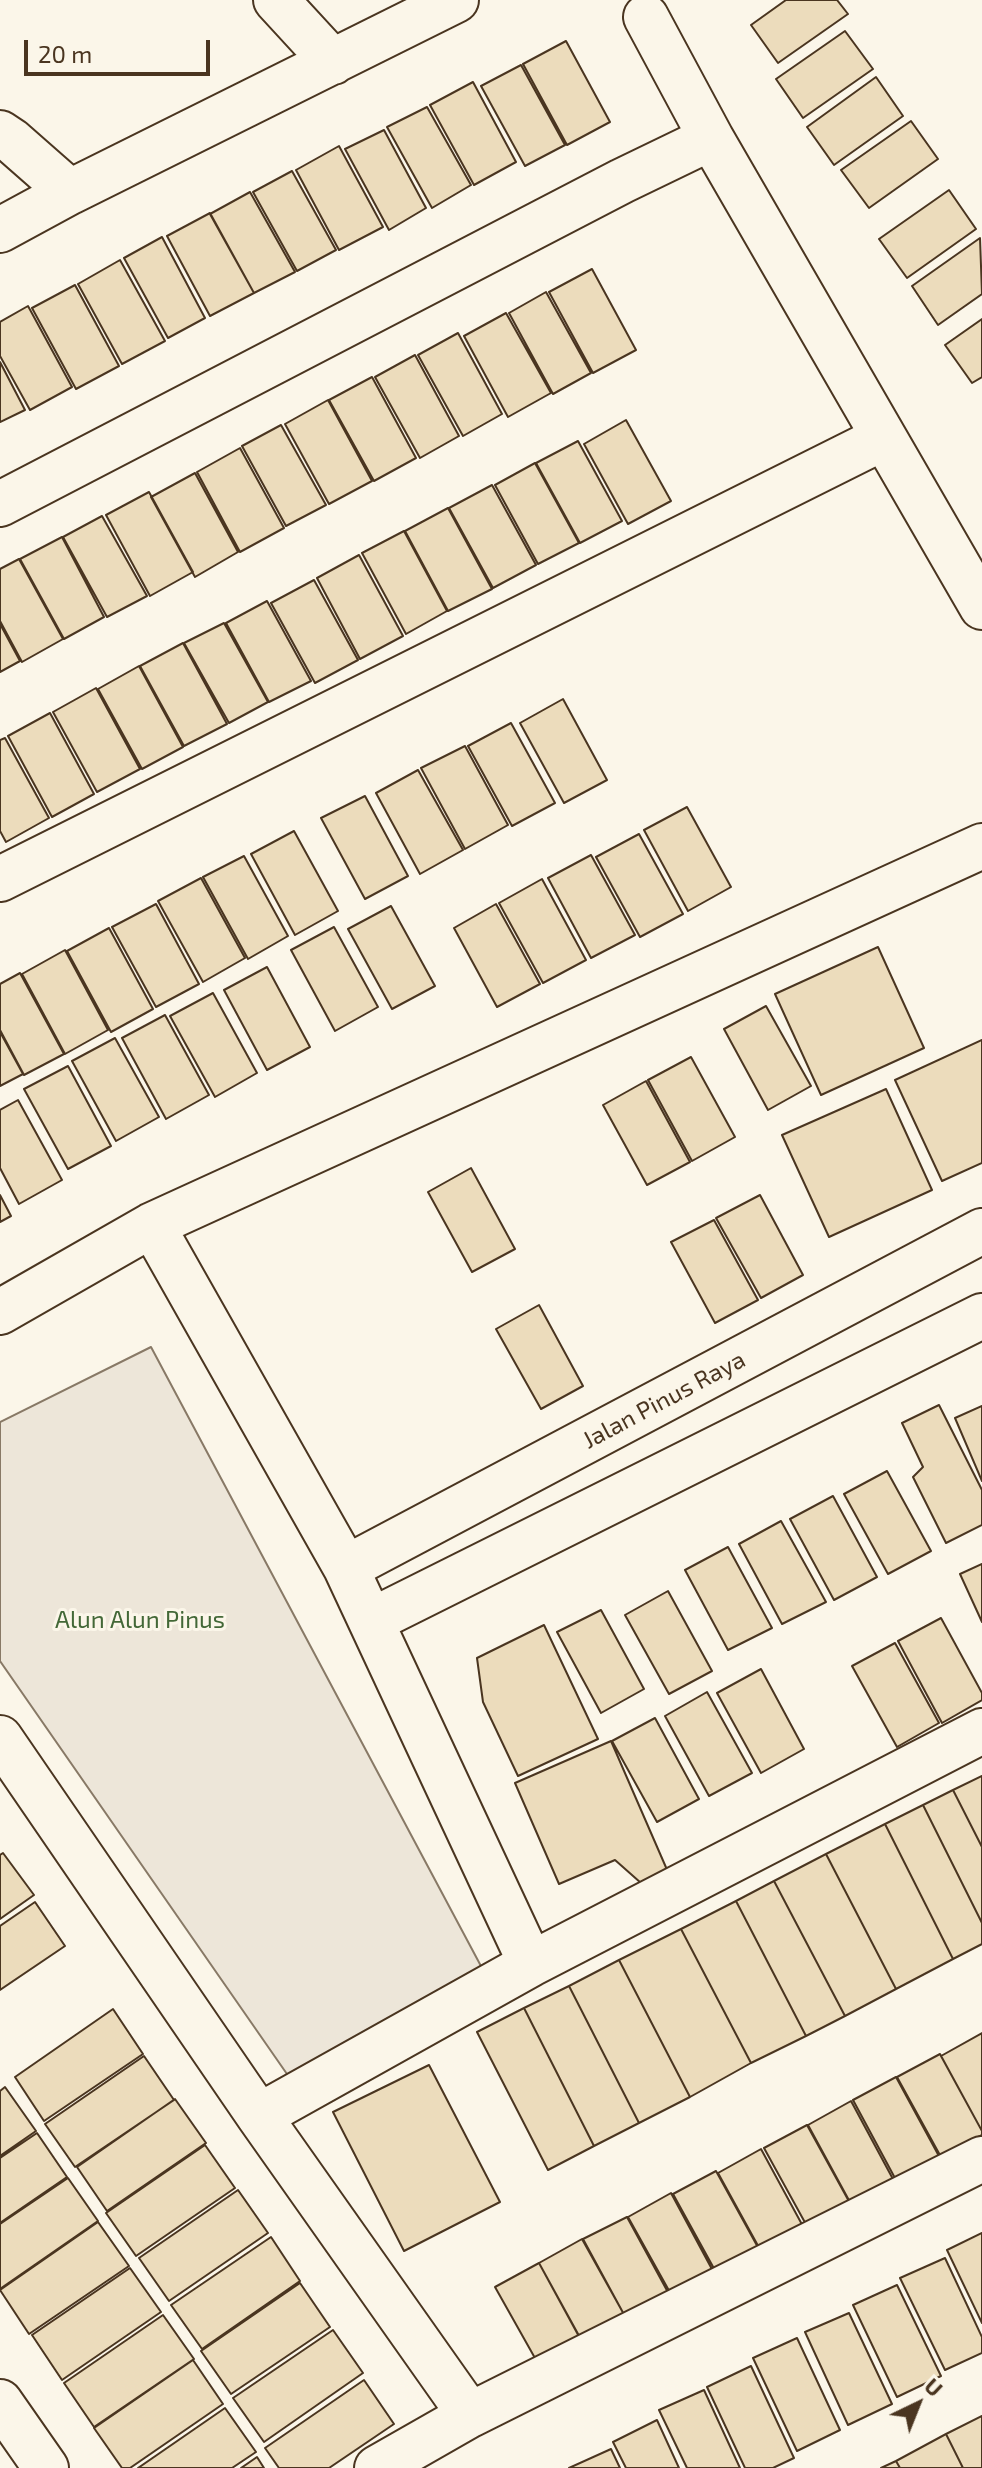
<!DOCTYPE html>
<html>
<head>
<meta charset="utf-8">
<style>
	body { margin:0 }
	#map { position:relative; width:982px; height:2468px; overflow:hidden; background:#fbf6e9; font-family:"Exo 2",sans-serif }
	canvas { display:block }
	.north { position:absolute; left:878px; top:2364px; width:80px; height:80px; -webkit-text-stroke:6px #fbf6e9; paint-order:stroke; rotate:43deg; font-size:22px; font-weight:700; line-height:32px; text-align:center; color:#4a3520 }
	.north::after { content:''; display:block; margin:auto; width:28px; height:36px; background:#4a3520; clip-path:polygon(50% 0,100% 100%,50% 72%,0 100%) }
	.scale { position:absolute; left:24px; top:40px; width:186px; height:36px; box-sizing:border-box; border:4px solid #4a3520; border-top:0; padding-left:10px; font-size:24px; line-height:28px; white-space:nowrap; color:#4a3520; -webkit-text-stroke:6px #fbf6e9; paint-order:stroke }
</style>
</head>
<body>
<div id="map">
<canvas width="982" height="2468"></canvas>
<div class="north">U</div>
<div class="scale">20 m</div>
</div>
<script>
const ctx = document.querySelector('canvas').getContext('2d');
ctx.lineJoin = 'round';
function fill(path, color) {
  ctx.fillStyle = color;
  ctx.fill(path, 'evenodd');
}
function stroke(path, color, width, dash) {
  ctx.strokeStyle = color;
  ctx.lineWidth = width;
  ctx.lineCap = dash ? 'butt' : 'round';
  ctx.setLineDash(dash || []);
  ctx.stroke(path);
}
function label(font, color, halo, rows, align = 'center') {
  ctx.font = font + ' "Exo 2",sans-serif';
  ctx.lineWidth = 6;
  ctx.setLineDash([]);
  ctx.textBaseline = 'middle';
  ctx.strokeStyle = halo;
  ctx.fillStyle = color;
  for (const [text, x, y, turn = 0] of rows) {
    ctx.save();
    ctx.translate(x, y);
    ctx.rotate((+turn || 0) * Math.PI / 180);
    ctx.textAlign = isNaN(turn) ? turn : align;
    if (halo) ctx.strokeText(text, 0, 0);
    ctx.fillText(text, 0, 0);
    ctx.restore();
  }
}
const green = new Path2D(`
	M151,1347L490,1983L296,2087L0,1661V1422Z`);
fill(green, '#ede6d9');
stroke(green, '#887966', 2);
const building = new Path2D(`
	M786,0H837L848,14L778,63L751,25Z
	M845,31L873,69L803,118L776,79Z
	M566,41L610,122L567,145L523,64Z
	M521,65L565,145L525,166L481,86Z
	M876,77L903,116L834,165L807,127Z
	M473,82L516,162L474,185L430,105Z
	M427,107L471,185L432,208L387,127Z
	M911,121L938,159L869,208L841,170Z
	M384,130L426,208L389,230L345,149Z
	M339,146L383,227L339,250L296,170Z
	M292,171L336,250L297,271L253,192Z
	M949,190L976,229L907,278L879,239Z
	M250,192L295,272L254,293L210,214Z
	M210,213L254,293L210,316L167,236Z
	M162,237L205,318L168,338L124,258Z
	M980,238L982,294L938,325L912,286Z
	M120,260L165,341L122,364L78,284Z
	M592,269L636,350L593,373L549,292Z
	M75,285L119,366L76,389L32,308Z
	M546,292L591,373L553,394L509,313Z
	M28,306L72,387L30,410L0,356V322Z
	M506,313L551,393L508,417L464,336Z
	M982,319V377L972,383L945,345Z
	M458,333L502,414L463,436L418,355Z
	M415,355L459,436L420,458L375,377Z
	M0,362L25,410L0,422Z
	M372,377L416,458L374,481L329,400Z
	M328,400L372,481L329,504L285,424Z
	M626,420L671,501L628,524L584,444Z
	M281,425L326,505L286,526L242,446Z
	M578,441L622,521L580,543L536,463Z
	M240,448L284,528L240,552L197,472Z
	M535,463L579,543L538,564L495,485Z
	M195,473L238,552L195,577L151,497Z
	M492,485L536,565L493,588L449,508Z
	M149,492L193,572L150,596L106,515Z
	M448,508L492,589L448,611L405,531Z
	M102,516L147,596L107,617L63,537Z
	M404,531L447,611L406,634L362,553Z
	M62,537L104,617L64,639L20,559Z
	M359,555L403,636L360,659L317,578Z
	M19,559L63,639L22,662L0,621V569Z
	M314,580L358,660L315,683L271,603Z
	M267,601L311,681L269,702L226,623Z
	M224,623L268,702L229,723L184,643Z
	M0,624L20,661L0,672Z
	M183,643L227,724L184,746L140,666Z
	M139,666L183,747L142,769L98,689Z
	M96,688L140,769L97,792L53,712Z
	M563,699L607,780L564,803L520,723Z
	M50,713L94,794L52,817L8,736Z
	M511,723L555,803L512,826L468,746Z
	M5,738L49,818L6,842L0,831V740Z
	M465,746L508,825L465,849L421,768Z
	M418,770L463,850L420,874L376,793Z
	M365,796L408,876L365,899L321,818Z
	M687,807L731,887L688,911L644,830Z
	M294,831L338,911L295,935L251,854Z
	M639,834L683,914L640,937L596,857Z
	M591,855L635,935L591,958L548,878Z
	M244,856L288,936L248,959L203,877Z
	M201,878L245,958L203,982L158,901Z
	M542,879L586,960L543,983L499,903Z
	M156,904L199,984L156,1007L112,927Z
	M496,904L540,984L497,1007L454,928Z
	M391,906L435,986L392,1009L348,929Z
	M334,927L378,1007L335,1031L291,950Z
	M109,928L153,1009L111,1032L67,951Z
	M878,947L924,1048L821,1095L775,994Z
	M65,950L108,1030L65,1054L22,974Z
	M267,967L310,1047L267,1070L224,990Z
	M20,973L64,1054L24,1075L0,1030V984Z
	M213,993L257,1073L215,1097L170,1016Z
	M766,1006L811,1086L768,1110L724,1029Z
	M165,1015L209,1095L166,1119L122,1038Z
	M0,1032L23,1074L0,1086Z
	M115,1038L159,1117L116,1141L72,1061Z
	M982,1040V1163L942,1181L895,1080Z
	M691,1057L735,1137L692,1161L648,1080Z
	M68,1066L111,1146L68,1169L24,1089Z
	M646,1081L690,1162L647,1185L603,1105Z
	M886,1089L932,1190L829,1237L782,1135Z
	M18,1100L62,1180L19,1204L0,1168V1110Z
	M471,1168L515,1249L472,1272L428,1192Z
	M0,1195L11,1216L0,1222Z
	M760,1195L803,1275L761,1298L716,1218Z
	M714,1220L758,1300L715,1323L671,1242Z
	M539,1305L583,1386L541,1409L496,1329Z
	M939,1405L982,1490V1525L946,1543L913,1477L923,1467L902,1423Z
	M982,1406V1481L955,1418Z
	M887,1471L931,1551L888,1574L844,1494Z
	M833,1496L877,1577L834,1600L790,1519Z
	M781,1521L826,1602L782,1624L739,1544Z
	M728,1547L772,1628L728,1650L685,1570Z
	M982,1564V1622L960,1574Z
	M668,1591L712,1671L669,1694L625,1615Z
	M601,1610L644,1689L601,1713L557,1632Z
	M941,1618L982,1693V1700L942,1723L898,1641Z
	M544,1625L598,1739L518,1776L483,1702L477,1658Z
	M895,1643L939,1723L897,1747L852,1666Z
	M761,1669L804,1749L761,1773L717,1693Z
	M707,1692L752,1773L709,1796L665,1716Z
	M655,1718L699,1799L657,1822L612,1741Z
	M611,1741L668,1872L641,1883L615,1860L559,1884L515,1783Z
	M982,1776V1847L953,1790Z
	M953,1790L982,1847V1923L923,1805Z
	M923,1805L982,1923V1944L953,1959L885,1824Z
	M885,1824L953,1959L896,1989L826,1854Z
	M3,1853L34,1895L0,1919V1855Z
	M826,1854L896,1989L845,2016L774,1881Z
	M774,1881L845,2016L806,2036L736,1901Z
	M736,1901L806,2036L751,2063L681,1929Z
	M35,1902L65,1946L0,1990V1926Z
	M681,1929L751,2063L690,2097L619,1960Z
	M619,1960L690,2097L639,2123L569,1986Z
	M569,1986L639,2123L594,2146L524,2008Z
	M524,2008L594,2146L548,2170L477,2032Z
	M113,2009L143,2054L44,2121L15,2077Z
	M982,2033V2131L941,2056Z
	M940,2054L982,2131V2135L941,2157L897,2077Z
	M144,2056L174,2100L75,2167L45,2124Z
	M429,2065L500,2202L404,2251L333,2112Z
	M896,2077L940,2158L896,2180L853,2100Z
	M5,2087L36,2131L0,2156V2091Z
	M175,2099L206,2143L107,2211L77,2167Z
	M851,2101L894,2181L851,2204L808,2125Z
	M807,2125L851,2205L808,2228L764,2148Z
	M37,2133L67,2177L0,2223V2158Z
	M205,2145L235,2188L136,2256L106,2213Z
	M761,2149L805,2230L762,2253L718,2173Z
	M716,2171L760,2251L717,2274L673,2194Z
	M68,2178L98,2221L0,2289V2224Z
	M238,2190L268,2233L169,2301L139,2258Z
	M671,2193L714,2273L672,2296L628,2217Z
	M627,2217L670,2296L627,2320L583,2239Z
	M98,2222L129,2266L29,2334L0,2290Z
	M982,2233V2323L947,2250Z
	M271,2237L300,2281L202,2349L171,2305Z
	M582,2239L626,2318L582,2342L539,2263Z
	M945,2258L982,2337V2353L945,2370L900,2278Z
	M539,2263L583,2343L540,2367L495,2287Z
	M130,2268L161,2312L62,2380L32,2335Z
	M300,2283L330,2327L231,2394L201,2351Z
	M897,2285L941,2376L897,2397L853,2305Z
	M849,2313L892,2404L848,2425L805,2332Z
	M163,2315L194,2359L94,2427L64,2383Z
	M333,2330L363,2373L264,2442L233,2398Z
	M797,2338L840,2430L797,2451L753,2358Z
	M193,2360L223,2404L130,2468H122L94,2428Z
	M751,2366L794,2458L773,2468H745L707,2387Z
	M364,2380L394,2424L329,2468H279L265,2448Z
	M704,2390L740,2468H687L659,2410Z
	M225,2408L256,2452L232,2468H138Z
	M982,2416V2468H963L946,2434Z
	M657,2420L679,2468H626L613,2442Z
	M946,2434L963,2468H900L896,2461Z
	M611,2449L620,2468H569Z
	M257,2457L264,2468H241Z
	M896,2461L900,2468H881Z`);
fill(building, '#ecdcbc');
stroke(building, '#4a3520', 2);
const street = new Path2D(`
	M276,0L333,62
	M646,17L711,138
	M0,133L12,141L70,192
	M0,230L70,192L456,0
	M0,504L622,181L711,138L982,607
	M0,879L883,438
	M152,1225L346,1568L531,1964
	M0,1312L152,1225L982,846
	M346,1568L982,1231
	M371,1621L982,1316
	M0,1738L259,2116L470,2415L377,2468
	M259,2116L531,1964L982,1731
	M0,2402L46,2468
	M470,2415L982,2159`);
stroke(street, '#4a3520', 48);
stroke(street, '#fbf6e9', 44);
label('24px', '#4a3520', '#fbf6e9', [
	["Jalan Pinus Raya",664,1400,-28]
]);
label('24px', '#436837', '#fbf6e9', [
	["Alun Alun Pinus",140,1620]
]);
</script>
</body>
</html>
